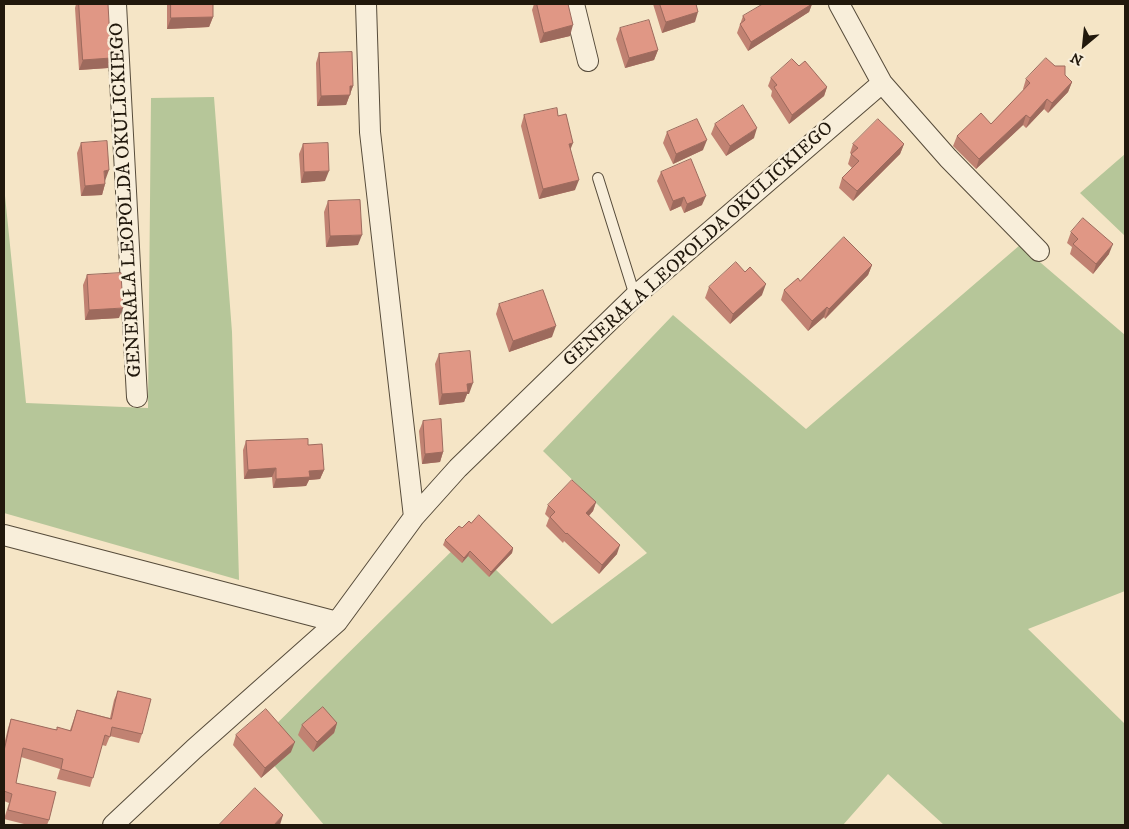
<!DOCTYPE html>
<html>
<head>
<meta charset="utf-8">
<style>
	body { margin:0 }
	#map { position:relative; width:1129px; height:829px; overflow:hidden; background:#f5e5c6; font-family:"IM FELL DW Pica",serif }
	canvas { display:block }
	.frame { position:absolute; inset:0; border:5px solid #21180c; pointer-events:none }
	.north { position:absolute; left:1059px; top:20px; width:50px; height:50px; -webkit-text-stroke:4px #f8eeda; paint-order:stroke; rotate:208deg; font-size:14px; font-weight:700; line-height:20px; text-align:center; color:#21180c }
	.north::after { content:''; display:block; margin:auto; width:18px; height:22px; background:#21180c; clip-path:polygon(50% 0,100% 100%,50% 72%,0 100%) }
</style>
</head>
<body>
<div id="map">
<canvas width="1129" height="829"></canvas>
<div class="frame"></div>
<div class="north">N</div>
</div>
<script>
const ctx = document.querySelector('canvas').getContext('2d');
ctx.lineJoin = 'round';
function fill(path, color) {
  ctx.fillStyle = color;
  ctx.fill(path, 'evenodd');
}
function stroke(path, color, width, dash) {
  ctx.strokeStyle = color;
  ctx.lineWidth = width;
  ctx.lineCap = dash ? 'butt' : 'round';
  ctx.setLineDash(dash || []);
  ctx.stroke(path);
}
function label(font, color, halo, rows, align = 'center') {
  ctx.font = font + ' "IM FELL DW Pica",serif';
  ctx.lineWidth = 5;
  ctx.setLineDash([]);
  ctx.textBaseline = 'middle';
  ctx.strokeStyle = halo;
  ctx.fillStyle = color;
  for (const [text, x, y, turn = 0] of rows) {
    ctx.save();
    ctx.translate(x, y);
    ctx.rotate((+turn || 0) * Math.PI / 180);
    ctx.textAlign = isNaN(turn) ? turn : align;
    if (halo) ctx.strokeText(text, 0, 0);
    ctx.fillText(text, 0, 0);
    ctx.restore();
  }
}
fill(new Path2D(`
	M214,97L232,332L239,580L4,513V186L26,403L148,408L151,98Z
	M1125,154V236L1080,193Z
	M1020,245L1125,335V591L1028,629L1125,724V825H944L888,774L843,825H324L256,744L464,539L552,624L647,553L543,451L673,315L806,429Z`), '#b6c699');
const lane = new Path2D(`
	M598,178L635,296`);
const street = new Path2D(`
	M116,4L137,397
	M574,4L588,61
	M839,4L882,83L948,158L1039,251
	M414,517L458,468L635,296L882,83
	M4,535L337,622
	M113,825L194,749L337,622L414,517L370,132L366,4`);
stroke(lane, '#564b3a', 12);
stroke(street, '#564b3a', 22);
stroke(lane, '#f8eeda', 10);
stroke(street, '#f8eeda', 20);
fill(new Path2D(`
	M76,4H108V68L79,70L75,8Z
	M167,4H213V17L209,27L167,29Z
	M534,4H568L570,36L540,43L532,10Z
	M653,4H696L695,22L662,33Z
	M812,4L809,12L748,51L737,33L743,16Z
	M620,28L658,50L654,60L625,68L616,39Z
	M319,53L353,86L346,105L317,106L316,63Z
	M799,66L827,87L824,96L789,124L771,96L772,91L768,86L771,78Z
	M1065,75L1072,82L1068,92L1048,113L1044,109L1026,128L1023,125L976,169L953,146L957,136L991,124L1024,90L1023,89L1026,79Z
	M524,115L558,116L570,149L575,190L539,199L521,126Z
	M715,124L754,138L726,156L711,134Z
	M667,132L703,150L673,164L663,143Z
	M81,143L105,181V184L102,195L81,196L77,153Z
	M303,144L325,181L301,183L299,154Z
	M853,144H904L900,154L853,201L839,188L842,178L852,168L848,164L851,154L850,153Z
	M661,172L702,205L684,213L681,206L670,211L657,181Z
	M328,201L358,245L326,247L324,212Z
	M1071,232L1109,254L1093,274L1070,254L1072,247L1067,243Z
	M872,265L868,275L825,319L824,317L808,331L781,300L784,290L800,281Z
	M87,275L119,318L85,320L83,285Z
	M709,287L762,295L730,324L705,298Z
	M499,304L552,337L509,352L496,314Z
	M439,354L469,394H467L464,402L439,405L435,364Z
	M423,421L443,452L440,462L422,464L419,431Z
	M246,441L308,445L324,470L320,479L309,480L306,486L273,488L272,477L244,479L243,450Z
	M596,502L593,511L589,516L617,554L599,574L564,541L563,543L546,526L549,518L545,514L548,505Z
	M471,523L513,548L512,553L489,577L468,556L462,563L443,545L445,540L462,528Z
	M118,691L142,734L139,743L110,736L106,746L102,745L90,787L57,779L60,769L21,757L16,783L49,820L47,825H28L4,819L9,803L4,801V745L8,728L11,719L52,729L70,730L77,710L110,718L114,700Z
	M337,723L334,733L313,752L298,735L302,725Z
	M236,735L291,752L261,778L233,745Z`), '#c18272');
fill(new Path2D(`
	M812,4L809,12L748,51L751,42Z
	M698,12L695,22L662,33L666,22Z
	M213,17L209,27L167,29L171,18Z
	M573,25L570,36L540,43L544,33Z
	M658,50L654,60L625,68L629,58Z
	M111,58L108,68L79,70L83,60Z
	M1072,82L1068,92L1048,113L1052,103Z
	M350,86H353L346,105L317,106L321,96Z
	M827,87L824,96L789,124L792,115Z
	M1047,99L1044,109L1026,128L1030,118Z
	M1026,115L1023,125L976,169L979,159Z
	M757,128L754,138L726,156L730,146Z
	M707,140L703,150L673,164L676,154Z
	M573,143L569,153V144Z
	M904,144L900,154L853,201L857,191Z
	M109,170L105,181L104,171Z
	M329,171L325,181L301,183L304,172Z
	M579,180L575,190L539,199L543,189Z
	M105,184L102,195L81,196L85,186Z
	M706,196L702,205L684,213L687,204Z
	M684,197L681,206L670,211L673,201Z
	M362,235L358,245L326,247L330,236Z
	M1113,244L1109,254L1093,274L1096,264Z
	M872,265L868,275L825,319L829,309Z
	M766,284L762,295L730,324L733,314Z
	M827,307L824,317L808,331L812,321Z
	M123,308L119,318L85,320L89,310Z
	M556,326L552,337L509,352L513,341Z
	M473,383L469,394H467L464,402L439,405L442,394L467,384Z
	M443,452L440,462L422,464L425,454Z
	M276,468L272,477L244,479L248,470Z
	M324,470L320,479L309,480L306,486L273,488L276,479L309,471Z
	M596,502L593,511L583,522L586,513Z
	M620,545L617,554L599,574L602,565Z
	M513,548L512,553L489,577L491,572Z
	M470,551L468,556L462,563L464,558Z
	M337,723L334,733L313,752L317,742Z
	M295,742L291,752L261,778L265,768Z
	M283,815L280,825H274Z`), '#9d6a5d');
const building = new Path2D(`
	M79,4H108L111,58L83,60Z
	M171,4H213V17L171,18Z
	M537,4H568L573,25L544,33Z
	M660,4H696L698,12L666,22Z
	M763,4H812L751,42L740,24L745,20L743,16Z
	M649,20L658,50L629,58L620,28Z
	M352,52L353,86H350V95L321,96L319,53Z
	M1046,58L1055,66H1065V75L1072,82L1052,103L1047,99L1030,118L1026,115L979,159L957,136L981,113L991,124L1030,83L1026,79Z
	M792,59L799,66L805,61L827,87L792,115L774,87L777,85L771,78Z
	M743,105L757,128L730,146L715,124Z
	M557,108L558,116L566,114L573,143L569,144L579,180L543,189L524,115Z
	M697,119L707,140L676,154L667,132Z
	M878,119L904,144L857,191L842,178L859,161L851,154L858,148L853,144Z
	M107,141L109,170L104,171L105,184L85,186L81,143Z
	M328,143L329,171L304,172L303,144Z
	M691,159L706,196L687,204L684,197L673,201L661,172Z
	M360,200L362,235L330,236L328,201Z
	M1083,218L1113,244L1096,264L1073,244L1078,239L1071,232Z
	M844,237L872,265L829,309L827,307L812,321L784,290L798,278L800,281Z
	M736,262L745,272L750,267L766,284L733,314L709,287Z
	M121,273L123,308L89,310L87,275Z
	M543,290L556,326L513,341L499,304Z
	M470,351L473,383L467,384L468,392L442,394L439,354Z
	M441,419L443,452L425,454L423,421Z
	M308,439V445L322,444L324,470L309,471L310,477L276,479V468L248,470L246,441Z
	M572,480L596,502L586,513L620,545L602,565L567,533L566,534L550,517L555,512L548,505Z
	M479,515L513,548L491,572L470,551L464,558L445,540L459,526L462,528L469,521L471,523Z
	M118,691L151,699L142,734L112,727L110,737L105,735L93,778L61,769L63,759L23,748L16,783L56,792L49,820L8,810L12,794L4,791V751L11,719L52,729L57,730V727L71,731L77,710L111,719Z
	M323,707L337,723L317,742L302,725Z
	M266,709L295,742L265,768L236,735Z
	M255,788L283,815L274,825H219Z`);
fill(building, '#e09785');
stroke(building, '#9d6a5d', 1);
label('19px', '#21180c', '#f8eeda', [
	["GENERAŁA LEOPOLDA OKULICKIEGO",127,200,-93],
	["GENERAŁA LEOPOLDA OKULICKIEGO",699,245,-42]
]);
</script>
</body>
</html>
